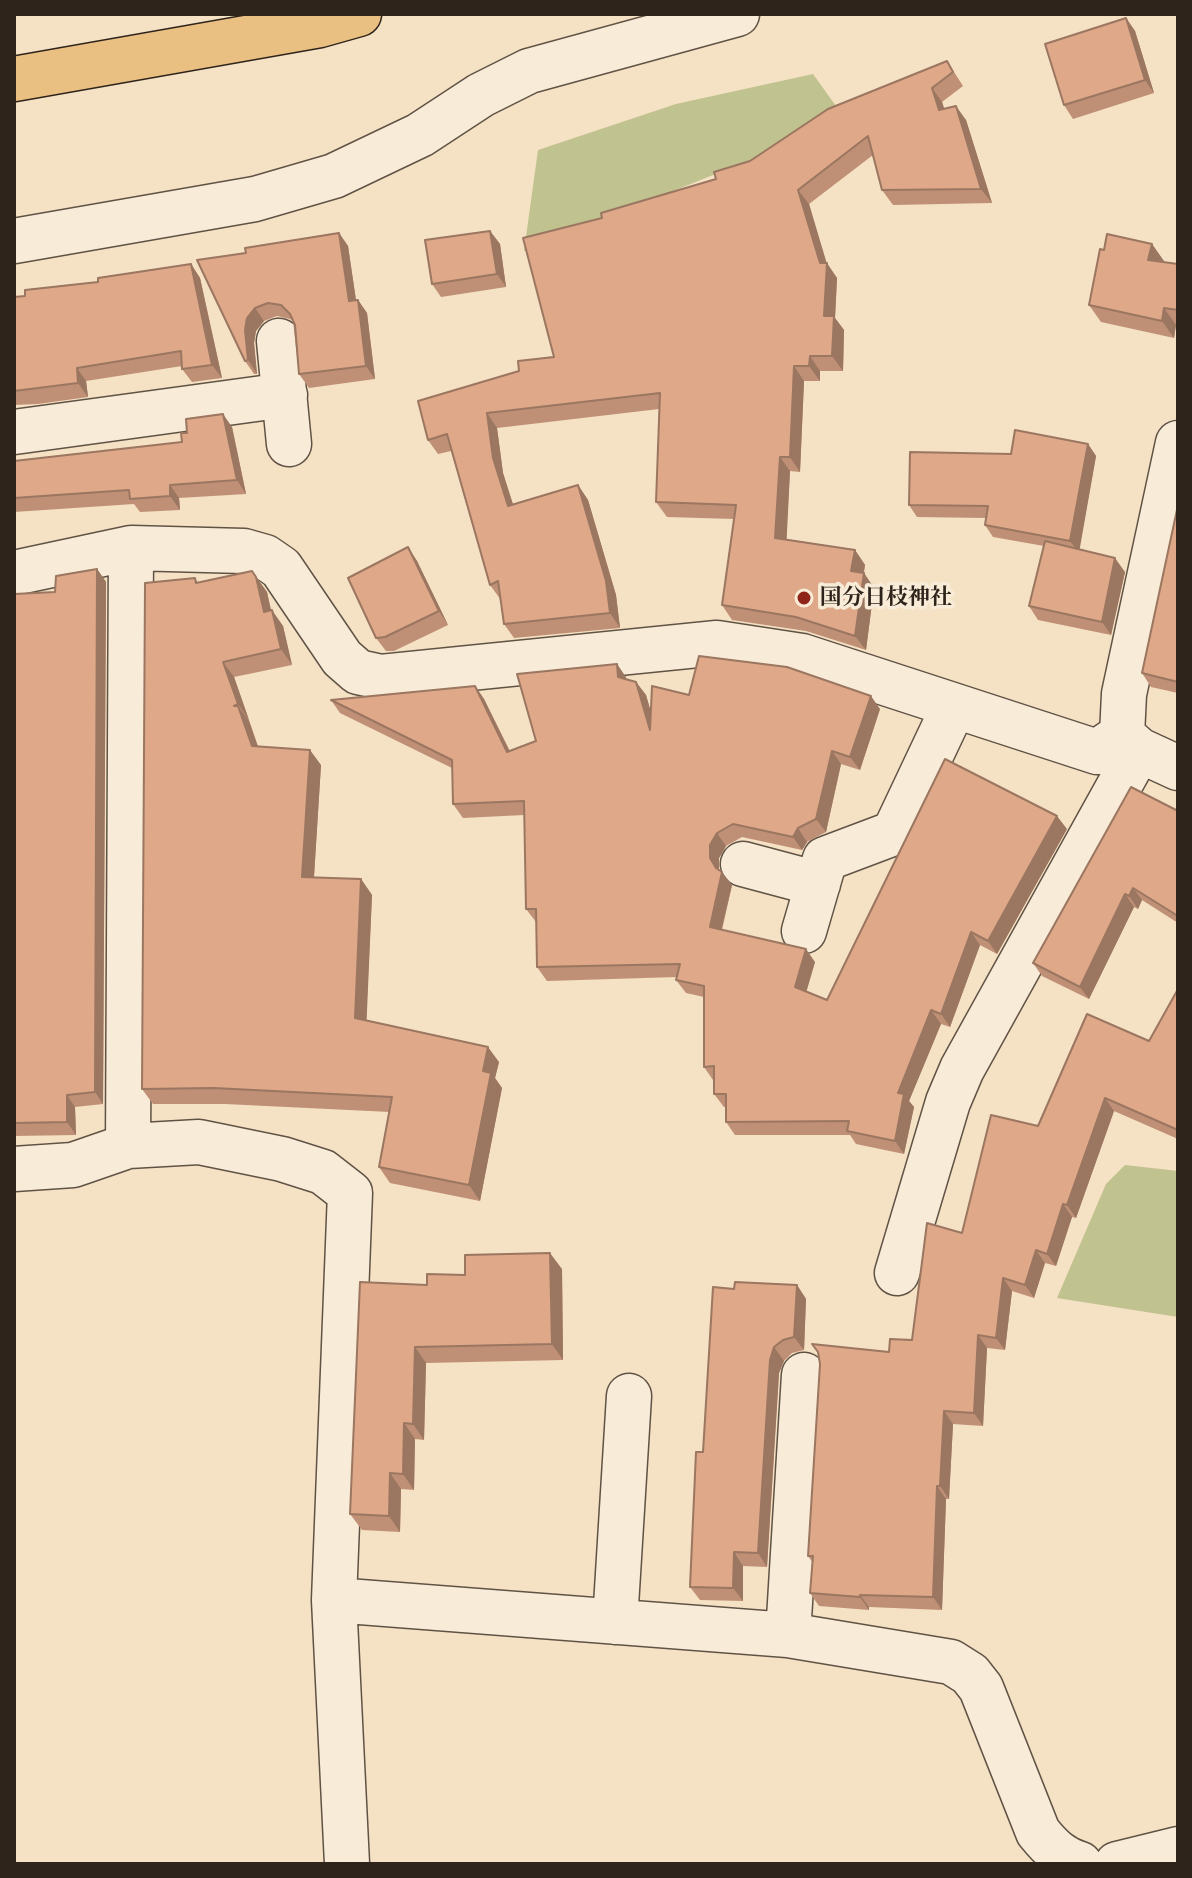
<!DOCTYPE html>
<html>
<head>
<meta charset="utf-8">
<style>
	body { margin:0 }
	#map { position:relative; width:1192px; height:1878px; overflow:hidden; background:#f5e1c3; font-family:"Old Standard TT",serif }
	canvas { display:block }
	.frame { position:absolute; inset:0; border:16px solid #2f241c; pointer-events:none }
</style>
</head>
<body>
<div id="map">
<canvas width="1192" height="1878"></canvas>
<div class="frame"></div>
</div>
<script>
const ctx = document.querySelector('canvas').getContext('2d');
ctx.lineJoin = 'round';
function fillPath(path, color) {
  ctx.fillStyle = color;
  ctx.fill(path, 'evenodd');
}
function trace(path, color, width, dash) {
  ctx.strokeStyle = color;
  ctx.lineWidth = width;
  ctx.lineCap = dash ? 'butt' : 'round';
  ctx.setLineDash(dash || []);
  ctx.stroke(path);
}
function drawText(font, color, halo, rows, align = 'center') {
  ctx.font = font + ' "Old Standard TT","Noto Serif JP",serif';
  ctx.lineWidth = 7;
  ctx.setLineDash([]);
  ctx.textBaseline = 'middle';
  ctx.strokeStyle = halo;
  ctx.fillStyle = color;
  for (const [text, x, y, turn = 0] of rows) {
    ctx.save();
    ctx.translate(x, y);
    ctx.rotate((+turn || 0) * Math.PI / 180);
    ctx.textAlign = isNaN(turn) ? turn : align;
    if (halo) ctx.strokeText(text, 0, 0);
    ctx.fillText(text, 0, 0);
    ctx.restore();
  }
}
const green = new Path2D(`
	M813,74l23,32 -80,57 -43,12 -189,76 14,-101 138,-46z
	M1125,1165l53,6v146l-121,-19 49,-114z`);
const minor = new Path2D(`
	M14,241l241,-42 79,-23 86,-41 61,-40 48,-24 208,-57
	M279,341l10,103
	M14,432l271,-37
	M1178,443l-54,251 -2,41 17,15 39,18
	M14,573l117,-25 113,3 21,6 16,11 61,90 16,14 23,5 336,-34 85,13 295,96 25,-17
	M743,864l75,20
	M804,931l21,-72 69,-26 60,-127
	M128,1146l3,-598
	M14,1169l59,-4 55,-19 71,-4 83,17 41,13 27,21 -16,407 13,264
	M897,1273l51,-171 14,-33 177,-319
	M334,1600l454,35 163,27 19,12 11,14 57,144c13,16 23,26 42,32
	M615,1622l14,-226
	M788,1635l16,-260
	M1117,1864l61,-15`);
const highway = new Path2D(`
	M14,79l306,-54 39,-11`);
const wall = new Path2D(`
	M1126,18l9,13 19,62 -81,26 -9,-14z
	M947,61l16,25 -21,16 2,7 22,11 26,83 -99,2 -11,-15 -9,-35 -64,49 17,59 11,15 -2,40 9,12 -1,41h-23v10h-16l-4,91 -10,-1 -4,68 69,11 10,15 -1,8 10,15 -8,62 -60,-19 -74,-11 -10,-15 12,-86 -67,-2 -11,-15 3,-93 -162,19 6,45 10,31 65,-19 10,15 28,95 4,33 -106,10 -10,-14 -3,-24 -11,-15 -39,-134 -13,3 -10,-14 91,-69 35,-14 48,-139 114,-39z
	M490,231l10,13 6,43 -65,10 -9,-13z
	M339,233l9,13 8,54h2l9,13 8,66 -66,9 -10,-14 -6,-53 -3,-2 -13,-3 -13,5 -8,10 -2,12 3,31h-3l-9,-13 1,-108z
	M1152,244l12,18 14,2v62l-2,-1 -2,13 -73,-16 -12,-17 15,-55z
	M191,264l9,14 22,100 -30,4 -10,-13v-3l-96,15 2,16 -50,7 -24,1v-108l11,-1z
	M232,427l14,67 -67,4 1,12 -40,2 -6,-8 -120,8v-51l168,-19z
	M1088,444l8,12 -17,93 46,23 -14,63 -73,-15 -9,-14 15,-60 -51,-9 -8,-12 1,-7 -69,-1 -8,-12 102,-51z
	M1178,505v188l-27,-6 -9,-14z
	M408,547l9,14 31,64 -54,26h-8l-10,-13z
	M97,569l9,13 -3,522 -28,3 1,28 -62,1v-542l41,-2z
	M252,571l15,21 4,19 12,15 9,39 -58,12 24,69 63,19 -7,112 47,2 11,16 -6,126 133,41 -4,16 7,10 -22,113 -90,-18 -11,-16 11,-55 -165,-8h-72l-11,-15 53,-511 3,5z
	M617,664l9,15 10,3 10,13 5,18 38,-18 191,14 -20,61 -19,-6 -15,68 -19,10 -5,8 -60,-13 -16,9 -7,12v12l13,15 -10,45 93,32 -9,29 21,9 240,-171 -70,125 -17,-9 -30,82 -9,-3 -32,77 5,6 -10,47 -48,-10 -6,-9h-115l-9,-13v-15h-2l-10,-13v-14h-1l-9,-13v-70l-18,-4 -10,-13 1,-3 -130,4 -10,-14 -1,-45 -10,-13 -2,-94 -61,3 -10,-14 -1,-36 -112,-55 -9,-13 144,-14 9,13 26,52 26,-10z
	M1178,811v112l-36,-23 -4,9 -4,-2 -45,92 -47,-23 -9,-13z
	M1178,989v150l-64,-28 -38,107 -4,-1 -16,49 -11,-3 -11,35 -22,-7 -7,59 -18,-2 -4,78 -30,-2 -4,75h-3l-4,111 -73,-3v3l-50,-4 -9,-13 3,-30 -5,-7 12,-192 -2,-11 -6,-9 77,8 23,-12 50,-107 76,-107 111,-85z
	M562,1269l1,91 -137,3 -2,77 -9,-1 -1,51 -13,-1 -1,43 -38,-2 -12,-16 77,-229 38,-10z
	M797,1285l9,14 -2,51 -12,3 -8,8 -5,12 -12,194 -24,-1v35l-43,-1 -10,-13 13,-135 31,-163z`);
const shadedWall = new Path2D(`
	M1126,18l9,13 19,62 -9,-13z
	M932,88l10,14 8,23 -11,-15z
	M956,106l10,14 26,83 -11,-14z
	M798,190l11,14 18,60v-1l10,15 -2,40 9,12 -1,41 -11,-15 -8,-40 -4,-53z
	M490,231l10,13 6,43 -9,-13z
	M339,233l9,13 10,68 -9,-13z
	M1152,244l12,17 -3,16 -13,-17z
	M191,264l9,14 22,100 -10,-13z
	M358,300l9,13 8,66 -9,-13z
	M255,308l9,13 -8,10 -2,12 3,31 -9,-14 -3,-30 2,-12z
	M1164,308l12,17 -2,13 -12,-17z
	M810,356l10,15v10l-11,-15z
	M794,366l10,15 -4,91 -10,-15z
	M77,368l9,13 2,16 -10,-14z
	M487,413l10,15 6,45 15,48 -10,-15 -15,-48z
	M223,414l9,13 14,67 -9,-14z
	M1088,444l8,12 -17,97 -9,-12z
	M780,457l10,14 -4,81 -11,-14z
	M170,485l9,13 1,12 -10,-14z
	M578,485l10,15 28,95 4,33 -10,-15z
	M408,547l9,14 31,64 -9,-14z
	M855,550l10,15 -4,21 -10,-15z
	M1115,558l10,14 -14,63 -9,-13z
	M97,569l9,13 -3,522 -8,-12z
	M864,573l10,15 -8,62 -11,-14z
	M256,577l11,15 8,36 -11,-16z
	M272,610l11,16 9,39 -11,-16z
	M223,662l11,15 15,43 -11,-16z
	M617,664l9,13 1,13 -9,-13z
	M636,682l10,13 14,48 -10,-13z
	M475,686l9,13 32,66 -9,-13z
	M871,696l9,13 -20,61 -10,-13z
	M238,706l11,15 14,41 -11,-16z
	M310,750l11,15 -8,127 -11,-15z
	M832,751l9,13 -15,68 -10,-13z
	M1057,816l10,13 -70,125 -9,-13z
	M798,828l9,14 -5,8 -9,-13z
	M717,833l9,13 -7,12v13l3,1 10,13 -13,55 -9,-13v-82z
	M361,879l11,16 -6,139 -11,-16z
	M1133,888l9,12 -4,9 -9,-13z
	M1125,894l9,13 -45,92 -9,-12z
	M971,932l9,13 -30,82 -9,-13z
	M806,949l9,13 -11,38 -9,-13z
	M931,1010l10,14 -32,77 5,6 -10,47 -9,-13 3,-48z
	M488,1047l11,15 -4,16 7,10 -22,113 -11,-16 14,-114z
	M67,1095l8,12 1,28 -9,-13z
	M1105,1098l9,13 -38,107 -9,-13z
	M1063,1204l9,13 -16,49 -9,-12z
	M1036,1250l9,13 -11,35 -9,-13z
	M550,1253l12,16 1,91 -11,-16z
	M1003,1278l9,13 -7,59 -9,-12z
	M797,1285l9,14 -2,51 -10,-13z
	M978,1335l9,13 -4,78 -9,-13z
	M415,1347l11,16 -2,77 -11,-16z
	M774,1347l10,14 -5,12 -12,194 -9,-14 12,-193z
	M944,1411l9,13 -4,75 -9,-13z
	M404,1423l11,16 -1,51 -11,-16z
	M390,1473l11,16 -1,43 -11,-16z
	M937,1486l9,13 -4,111 -9,-13z
	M734,1552l9,14v35l-10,-13z
	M860,1595l9,12v3l-9,-13z`);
const building = new Path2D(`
	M1126,18l19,62 -81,25 -19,-61z
	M947,61l6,11 -21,16 7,22 17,-4 25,83 -99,1 -14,-54 -70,54 22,73h7l-3,53h10l-2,40h-22l-1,10h-15l-4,91h-10l-5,81 80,12 -4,21 13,2 -9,63 -59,-19 -74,-12 14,-100 -80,-3 4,-109 -173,20 6,45 15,48 70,-21 28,96 4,32 -106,11 -6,-43 -8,4 -43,-151 -19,6 -10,-39 101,-30 -1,-10 36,-4 -31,-119 79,-20 -1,-5 115,-34 -2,-7 36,-11 78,-52z
	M490,231l7,43 -65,10 -7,-44z
	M339,233l10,68 9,-1 8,66 -67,8 -4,-49 -5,-11 -9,-9 -13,-2 -13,5 -8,10 -2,12 3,30 -3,1 -48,-101 49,-7 -1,-5z
	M1107,234l45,10 -4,16 30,4v46l-14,-2 -2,13 -73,-16 11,-56 4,1z
	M191,264l21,101 -30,4 -1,-18 -104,17 1,15 -64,8v-94l11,-1v-6l73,-8v-4z
	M223,414l14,66 -67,5v11l-40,3 -1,-9 -115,8v-37l168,-19 -1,-9h6l-1,-14z
	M1015,430l73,14 -18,97 -85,-16 3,-19 -79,-1 1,-53 101,2z
	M1178,505v177l-36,-9z
	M1045,541l70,17 -13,64 -73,-16z
	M408,547l31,64 -54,26 -9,1 -28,-60z
	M97,569l-2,523 -28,3v27l-53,1v-529l41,-2 1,-16z
	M252,571l4,6 8,35 8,-2 9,39 -58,13 15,42 -4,2h4l14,40 58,4 -8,127 59,2 -6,139 133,29 -5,24 8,2 -22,112 -90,-18 13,-70 -178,-9 -72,1 3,-506 50,-5 1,5z
	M699,656l88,11 84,29 -21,61 -18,-6 -16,68 -18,9 -5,9 -60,-13 -16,9 -7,12v13l6,10 6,4 -12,55 96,22 -11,38 32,13 118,-241 112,57 -69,125 -17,-9 -30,82 -10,-4 -33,83 6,1 -9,47 -48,-10 2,-10 -123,1v-28h-12v-28l-10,1v-81l-28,-6 4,-16 -143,3 -1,-58h-10l-2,-108 -71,3 -1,-44 -121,-60 144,-14 32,66 29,-11 -19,-67 100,-10 1,13 18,5 14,48 2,-44 37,9z
	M1131,787l47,24v105l-45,-28 -4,8 -4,-2 -45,93 -47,-24z
	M1178,989v141l-73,-32 -38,107 -4,-1 -16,50 -11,-4 -11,35 -22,-7 -7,60 -18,-3 -4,78 -30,-2 -4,75h-3l-4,111 -73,-2v2l-50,-4 3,-37h-5l12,-192 -2,-12 -6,-8 77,8 1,-13 22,1 15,-117 35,10 29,-118 47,11 49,-112 62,27z
	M550,1253l2,91 -137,3 -2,77 -9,-1 -1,51 -13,-1 -1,43 -39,-2 10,-232 67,3v-11l38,1v-20z
	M735,1282l62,3 -3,52 -11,3 -9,7 -4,13 -12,193 -24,-1 -1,36 -43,-1 6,-135h7l10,-165 21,2z`);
const markers = [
	[804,598,8,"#8f2418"]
];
const poiNames = [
	["国分日枝神社",820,598]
];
fillPath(green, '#c0c290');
trace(minor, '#605346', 47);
trace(highway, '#2f241c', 47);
trace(minor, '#f8ecd8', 44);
trace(highway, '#eac082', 44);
fillPath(wall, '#bf9076');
fillPath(shadedWall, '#9b7660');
fillPath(building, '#dea889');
trace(building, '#9b7660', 2);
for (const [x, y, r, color] of markers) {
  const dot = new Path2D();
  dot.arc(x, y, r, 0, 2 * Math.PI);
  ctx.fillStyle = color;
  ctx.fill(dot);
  trace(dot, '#f8ecd8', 3);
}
drawText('bold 22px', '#2f241c', '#f8ecd8', poiNames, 'left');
</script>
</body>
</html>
